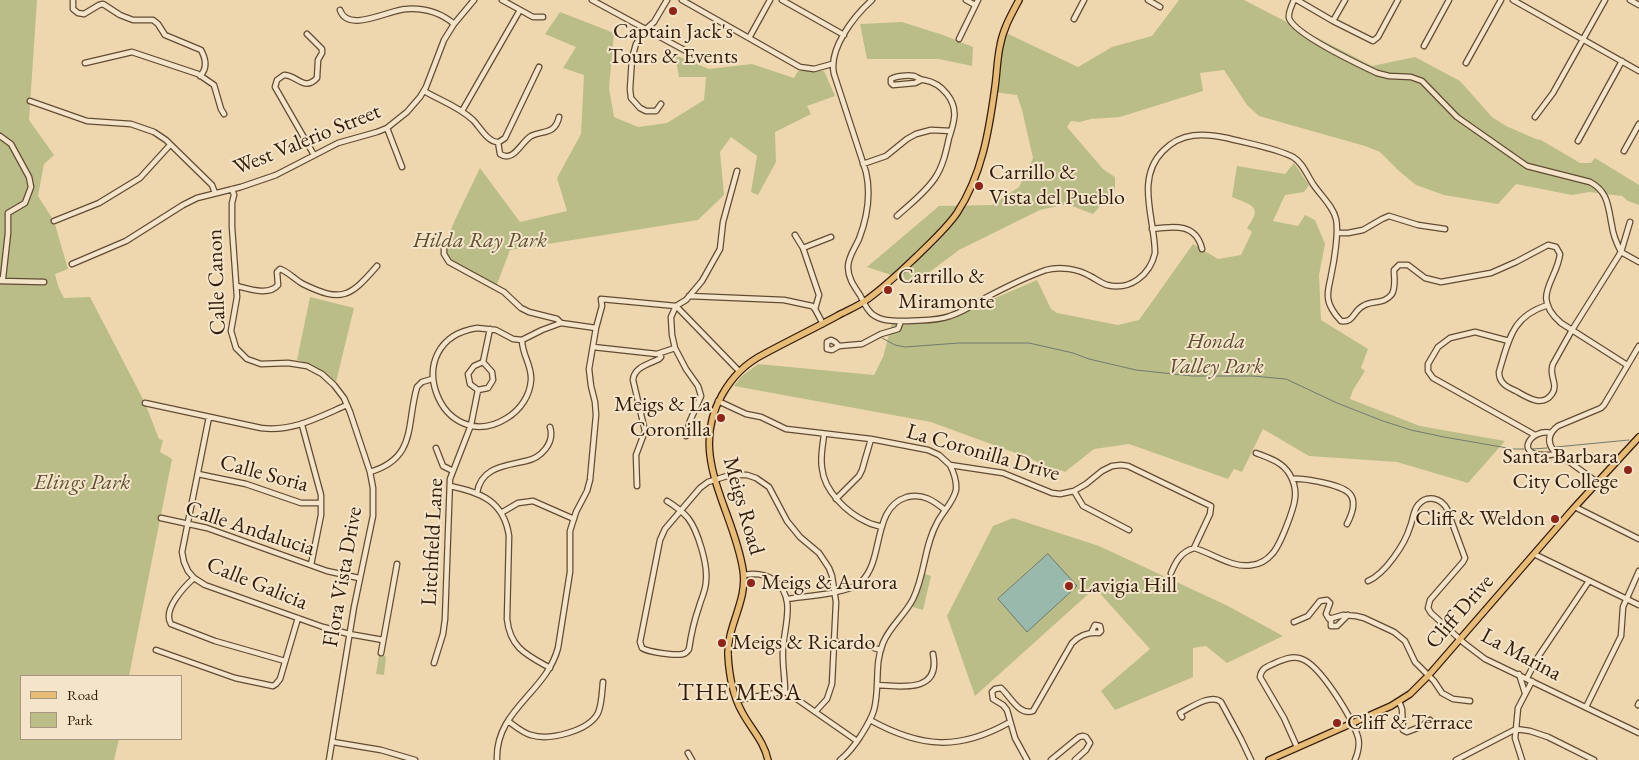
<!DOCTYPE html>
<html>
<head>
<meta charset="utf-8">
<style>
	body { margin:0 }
	#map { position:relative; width:1639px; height:760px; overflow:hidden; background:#eed7ae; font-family:"EB Garamond",serif }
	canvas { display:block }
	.legend { position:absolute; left:20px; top:675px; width:162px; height:65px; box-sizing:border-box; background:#f4e5ca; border:1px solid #a7957e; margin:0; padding:6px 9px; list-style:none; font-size:15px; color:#341c0b }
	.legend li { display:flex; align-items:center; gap:10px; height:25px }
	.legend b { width:25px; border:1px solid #a7957e }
</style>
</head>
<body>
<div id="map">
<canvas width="1639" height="760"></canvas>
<ul class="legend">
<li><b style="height:6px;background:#e7bc77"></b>Road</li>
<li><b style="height:14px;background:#bbbd88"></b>Park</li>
</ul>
</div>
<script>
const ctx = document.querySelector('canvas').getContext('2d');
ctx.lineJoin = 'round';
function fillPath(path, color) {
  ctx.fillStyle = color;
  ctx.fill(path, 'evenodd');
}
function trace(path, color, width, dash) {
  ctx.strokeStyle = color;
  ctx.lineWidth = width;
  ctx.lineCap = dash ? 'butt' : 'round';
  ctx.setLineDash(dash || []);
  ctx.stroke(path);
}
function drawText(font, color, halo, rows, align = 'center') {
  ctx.font = font + ' "EB Garamond",serif';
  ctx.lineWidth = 4;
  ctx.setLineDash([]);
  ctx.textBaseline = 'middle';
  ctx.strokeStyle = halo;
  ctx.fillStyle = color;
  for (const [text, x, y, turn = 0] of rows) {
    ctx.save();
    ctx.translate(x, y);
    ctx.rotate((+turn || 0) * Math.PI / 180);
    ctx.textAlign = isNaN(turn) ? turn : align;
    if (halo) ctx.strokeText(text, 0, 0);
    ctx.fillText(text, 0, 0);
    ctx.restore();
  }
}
const green = new Path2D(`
	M0,0h37l-8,120 25,35 -10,9 -6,32 16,25 14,48 -13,5 3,12 6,12 26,-1 55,106 14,36 4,1 -3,12 12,7 -43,217h-108v63h98l-5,21h-114z
	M1179,0h65l128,66 43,-9 45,24 32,36 14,9 30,13 5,1 39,23h11l4,-5 44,27v20l-11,-4 -6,-5 -33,-4 -17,3 -56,-11 -18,20 -54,-9 -28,-10 -17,-14 -19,-19 -15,-6 -106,-30 -12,-11 -23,-35 -24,3 3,18 -83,26 -29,2 -11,3 -9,-1 -4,6 36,42 12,8v13l-22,24 -26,-10 -27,6 -81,40 -44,33 -48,-16 72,-61 53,-1 27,-18 14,-29 -11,-48 -5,-15 -23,-3 10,-60 74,35 34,-20 40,-11z
	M560,12l54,21 -5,55 5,29 24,10 29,-4 37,-23 2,-23h-27l-4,-22 34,14 43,-5 42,14 4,-7h26l11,25 -28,10 4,8 -36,18 1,30 -18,33 -7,-3 6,-36 -26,-19 -11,15 4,43 -26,25 -188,30 -14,37 -47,-25 -5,-15 10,-25 26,-54 40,54 47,-11 -10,-33 24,-44 3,-59 -21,-7 13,-21 -31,-13z
	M902,22l41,13 30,12 -1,19 -33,-7h-72l-7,-35z
	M1294,163l15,22 -5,7 -19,3 -12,26 25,5 7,-11 10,5 10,24 -6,31 2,45 47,29 -7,19 4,3 -12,19 -3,9 70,27 85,15 -37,42 -71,-21 -88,-6 -46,-27 -21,43 -8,-3 -6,10 -99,-35 -35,5 -29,23 -4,-2 -2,2 -30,-14 -98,-36 -197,-36 8,-10 16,-12 116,11 9,-18 9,-34 50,-2 95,-41 14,29 6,4 61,12 21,-5 54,-76 25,15 23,-4 11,-23 -5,-4c16,-22 6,-22 -15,-31l5,-31 48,8z
	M310,297l44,11 -18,74c-12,-10 -24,-19 -39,-22z
	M1013,518l86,28 129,60 55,30 -56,27 -21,-17 -13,2v29l-78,33 -14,-19 49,-42 -55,-61 -120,108 -28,-80 46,-90z
	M922,573l9,3 -8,34 -14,-4z
	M379,655l6,1 1,1 -2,18 -8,-1z`);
const water = new Path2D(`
	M1048,554l29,32 -50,46 -29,-33z`);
const stream = new Path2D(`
	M882,338l13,7 10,2 54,-4h70l44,10 16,6 47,11 56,6h61l33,3 51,24 46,18 28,9 33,7 69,12h11
	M1556,447l73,-7
	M1532,449l15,-1`);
const minor = new Path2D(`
	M73,0v9l5,4 6,1 15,-9 4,-1 17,11 13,5h20l5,4 7,11 36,15c5,9 7,18 -1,26
	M502,0l31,17h10
	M592,0l105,57
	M682,0l118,67 14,2 18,-5
	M782,0l62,35
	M872,0c-18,16 -44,49 -38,74l32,98c5,22 1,46 -7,67 -4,9 -11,18 -11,28 0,11 6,19 12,28 3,6 6,14 12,19 10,8 24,7 36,7 14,-1 29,0 42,-5 13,-4 25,-12 37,-19 19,-10 39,-20 59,-27 14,-4 32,-1 44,6 6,3 11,7 17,9 23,6 43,-10 48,-32 0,-34 -20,-74 8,-102 18,-19 41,-18 64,-13 19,5 49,10 66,19 10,6 14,18 20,27 8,12 20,22 23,35 3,13 -2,43 -5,57 -1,6 -3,12 -3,18 -1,10 7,21 13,27 13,2 12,-10 22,-15 9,-6 21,-1 29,-12 4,-7 2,-16 2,-24l5,-5h9l17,13 16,4 50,-9 25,-11 32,-17 8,2 4,7c-3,27 -30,42 1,69l66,42
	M966,0l9,5
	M1148,0l12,7
	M1294,0c-2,5 -6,12 -5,18 5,16 71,47 88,55l12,3 22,1 11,4 35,36 70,49 63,16c19,10 18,26 22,44 1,9 5,18 9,26l18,10
	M1297,0l36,21 40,20 5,-4 20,-37
	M1513,0l126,71
	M1630,0l9,5
	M340,10c8,24 50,-1 67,-1 17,-1 34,4 47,15
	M1074,19l10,-19
	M1333,21l12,-21
	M307,34l15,15v4l-4,7 -1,18c-13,14 -20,-3 -33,-3l-7,5 -2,7 39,68
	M749,38l21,-38
	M959,39l19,-39
	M1424,46l25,-46
	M85,63l47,-11 66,22 16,11 7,24 3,5
	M1466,63l35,-63
	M424,91c17,10 34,15 49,29 7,7 15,23 26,22l6,-4 34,-71
	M30,101l57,20 44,3 23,8 12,8 46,45 3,8
	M661,104l-5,7h-10l-6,-3 -9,-10 -1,-9 2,-31 4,-14 10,-15 8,-7 13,-22
	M462,111l58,-101
	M1535,117l18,-24 52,-93
	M387,128l15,39
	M0,136l11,8 18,33 2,10 -6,16 -17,10v20l-5,45 -3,2
	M1578,141l44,-80
	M498,142l2,12c14,9 21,-12 31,-18 12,-6 24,-1 28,-19
	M1624,151l15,-27
	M863,164l23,-8 21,-17 9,-5 15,-4 20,1
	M232,189l2,6 -2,8v24l5,70 -6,34 5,17 11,11 14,5 27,-1 19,3 15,8 12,11 10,13 6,14 20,60 3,16v28l-19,91 -25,153
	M897,216c13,-12 28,-23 38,-38 8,-12 11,-26 14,-40 2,-6 4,-12 5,-19 3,-18 -12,-36 -30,-39 -4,0 -7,-3 -10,-4 -7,-1 -18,0 -23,3v4l2,2 22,-2 6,-3
	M54,221l45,-18 41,-25 30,-33
	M1152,229c22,-3 44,-6 50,20
	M1337,233h11l15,-3 19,-11 7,-3 29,9 27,4
	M795,235l8,13 16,47 -4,14
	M444,247v7l5,8 55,30 17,16 8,4 28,7 4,4 35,5
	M803,248l28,-11
	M72,264l54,-23 57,-36 14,-7 44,-11 35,-12 62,-32 39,-11 10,-4 20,-16 13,-15 6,-10 18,-47 10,-16 20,-24
	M0,281l44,1
	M237,286c12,3 32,10 41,-1l-1,-13 3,-3c9,3 15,11 23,15 39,19 47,13 74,-18
	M689,296l95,4 28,6 3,3
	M1548,305c-36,11 -39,34 -49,67 0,4 1,8 4,11 3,4 9,6 13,8 11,6 26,17 36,3 7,-10 -4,-19 1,-30l19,-34 49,-78 9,-30
	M815,309l8,15
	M477,328l19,2 17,9 9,1c0,15 10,25 9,40 -1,16 -11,30 -24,38 -66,41 -112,-77 -30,-90z
	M522,340l20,-10 19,-7
	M1509,341l-34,-9 -25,6 -12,9 -10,17v7l5,7 102,57
	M839,346l-7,4 -5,-1v-7l4,-2 4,2 4,4 23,-2 19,-10 17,-5 3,-8
	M593,347l64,7 18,-6
	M478,390l10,-2 5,-8 -1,-8 -9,-10
	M718,401l28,13 15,3 25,12 85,10 57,11 11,5 11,10 53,8 49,20 8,1 14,-3 12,-7 16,-13 10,-5 9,-1 7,1 83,40 -1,8 -16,34
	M145,403l116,25c32,4 58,-11 86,-23
	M209,417l-27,135 2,10 4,9 6,7 11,7 118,42 26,7 34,6
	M302,425l19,70v20l-10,50
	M1551,433c-20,-5 -37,22 -7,22 5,0 8,1 12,-2
	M824,434c-1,11 -4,23 -2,34 2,23 25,45 45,54 5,3 10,3 15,5
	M686,436l4,-15 11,-25 -3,-10 -12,-17 -11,-21 -3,-13 -1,-18 5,-11 10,-6 16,-19 18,-32 3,-27 14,-51
	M436,448l7,18 10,5
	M370,472c47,-14 36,-47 47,-85l5,-5 10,-3
	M198,474l48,10 55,19h20
	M1292,479c10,-1 18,1 28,3 27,6 43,11 27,42
	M1597,482l-44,-32c-7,-10 -3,-18 5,-24l43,-18 3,-3 35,-59
	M450,486c30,6 54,15 59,50l-2,83c3,29 20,36 43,49
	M637,486l-1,-31 9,-24 -12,-51c1,-13 16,-16 26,-21l2,-2 -2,-3
	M1074,491l9,15 46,24
	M477,493c4,-26 28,-27 49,-32 15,-3 29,-18 24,-34
	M836,499l23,-23 3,-6 9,-31
	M667,501c8,5 15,10 21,17 10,13 20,47 18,63 0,9 -5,18 -7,26 -5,14 -8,28 -10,42 -2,3 -2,4 -6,5 -8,2 -35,-2 -41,-6l-2,-6 20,-102 5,-11 35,-41 8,-6 22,-7h17l9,3 13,9 18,34 13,16 19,16 10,15 3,8 4,26 -4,82 -5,15 -11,12
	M1575,507l64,32
	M501,513l17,-10 15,-2 41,18
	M161,518l46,10 120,43 32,7
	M1534,554l105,51
	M1171,573c5,-12 10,-21 23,-25 18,5 39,21 58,17 8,-1 15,-5 20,-11 8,-8 22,-45 23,-56 1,-8 -1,-16 -5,-23 -7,-13 -21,-17 -34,-22
	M744,575c10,-2 21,-1 30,5 23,17 10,46 9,69 -1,15 2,28 2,43
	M194,578c-10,9 -32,32 -23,46l44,17 70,20
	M1368,581c17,-7 37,-37 42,-54 3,-7 3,-16 8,-22 9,-11 23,-7 29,4l18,49 -2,4 -33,38 -2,8 3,5 33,30 21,16 154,74
	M787,599c18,-3 61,-5 74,-17 24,-22 10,-74 46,-85 16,-4 27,4 38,13
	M1331,618v8h6l11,-11
	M1294,622l14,-6 12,-15 7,-1 3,3 -4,11 3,5 14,-4 13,1 8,2 30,14 11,9 10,21 19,19 8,12 11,6 17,2
	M834,642l22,1 25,7
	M156,650l79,28 38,8 3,-2 4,-5 18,-61
	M381,653l16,-89
	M434,663l9,-29 2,-15 5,-140 21,-54 7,-35 -8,-6 -2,-10 6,-8 9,-4 7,-33
	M1519,674l6,19
	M1527,678l11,-21 51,-76
	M877,685c23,1 64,9 56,-31
	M737,700l44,-8 7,1 69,48
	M1399,701l3,8 1,21 4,2 13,-5 10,-7
	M1638,705l1,-2
	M1586,707l35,-71 2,-29 16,-36
	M1182,717l-2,-4c10,-5 31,-20 41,-11l20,37 10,21
	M870,720c51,28 89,31 140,2
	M508,721c7,5 15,12 23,14 18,6 58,-4 67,-22 4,-9 4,-22 5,-31
	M333,742l48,8 34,10
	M1297,747l-13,-29 -24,-41c1,-8 6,-10 13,-13 9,-4 19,-9 29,-5 19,7 50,59 56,78 2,8 0,16 -3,23
	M688,753l4,7
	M497,760c-2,-50 49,-67 61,-112l12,-76v-41l6,-19 11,-21 3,-11 6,-65 -1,-13 -4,-16 -2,-17 7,-41 6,-22 -1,-7 75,7 63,65
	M840,760c8,-6 14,-14 20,-23 5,-8 11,-17 14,-27 6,-22 0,-46 9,-67 7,-17 22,-28 30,-44 12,-24 11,-53 24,-76 6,-12 16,-20 19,-33 1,-9 -2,-17 -6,-25
	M1027,760l-12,-22 -8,-28 -4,-5 -10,-6 -1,-7 3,-3 6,-1c9,8 18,28 32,23l39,-68c8,-8 16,-11 27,-10l2,-2 -1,-5 -5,-1 -3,6
	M1051,760l28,-23 4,-1 3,1 4,6 -4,7 -11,10
	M1456,760l60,-31 2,-21 14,-27
	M1522,760l-7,-22 1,-9 14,2 18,6 46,23`);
const major = new Path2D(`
	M768,760c-4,-19 -17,-31 -26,-48 -9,-16 -13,-39 -14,-57 -1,-30 20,-54 15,-85 -9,-60 -56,-114 -21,-175 10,-18 24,-32 42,-41 24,-13 49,-25 73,-38 9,-5 19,-9 28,-15 19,-13 35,-29 52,-45 14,-14 29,-27 40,-43 25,-38 32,-82 38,-126 2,-14 2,-27 5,-41 3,-17 11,-31 19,-46
	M1269,760l122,-54 19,-12 18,-18 145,-167 66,-72`);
const markers = [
	[673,11,5,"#8f2418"],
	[979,186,5,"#8f2418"],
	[888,290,5,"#8f2418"],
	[721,418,5,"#8f2418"],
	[1628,470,5,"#8f2418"],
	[1555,519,5,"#8f2418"],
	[751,583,5,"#8f2418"],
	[1069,586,5,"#8f2418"],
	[722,643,5,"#8f2418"],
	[1337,723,5,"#8f2418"]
];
const poiNames = [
	["Captain Jack's",673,32,"center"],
	["Tours & Events",673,57,"center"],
	["Carrillo &",989,173],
	["Vista del Pueblo",989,198],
	["Carrillo &",898,277],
	["Miramonte",898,302],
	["Meigs & La",711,405,"right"],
	["Coronilla",711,430,"right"],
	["Santa Barbara",1618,457,"right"],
	["City College",1618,482,"right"],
	["Cliff & Weldon",1545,519,"right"],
	["Meigs & Aurora",761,583],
	["Lavigia Hill",1079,586],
	["Meigs & Ricardo",732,643],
	["Cliff & Terrace",1347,723]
];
const streetNames = [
	["West Valerio Street",307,140,-22],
	["Calle Canon",217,282,-92],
	["La Coronilla Drive",983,453,16],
	["Calle Soria",264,474,15],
	["Meigs Road",743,506,74],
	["Calle Andalucia",250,529,18],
	["Litchfield Lane",433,542,-87],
	["Flora Vista Drive",343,577,-80],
	["Calle Galicia",257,584,22],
	["Cliff Drive",1460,612,-49],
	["La Marina",1521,655,28]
];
const parkNames = [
	["Hilda Ray Park",480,241],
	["Honda",1216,342],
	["Valley Park",1216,367],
	["Elings Park",82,483]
];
const neighbourhoodNames = [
	["THE MESA",740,693]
];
fillPath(green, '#bbbd88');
fillPath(water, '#99b9ad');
trace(water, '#717a6c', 1);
trace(stream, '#717a6c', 1);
trace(minor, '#624b34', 7);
trace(major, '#341c0b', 8);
trace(minor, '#f4e5ca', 4.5);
trace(major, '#e7bc77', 5.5);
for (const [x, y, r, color] of markers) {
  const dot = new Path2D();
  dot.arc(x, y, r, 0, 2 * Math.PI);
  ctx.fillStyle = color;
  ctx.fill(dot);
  trace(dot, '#f4e5ca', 2);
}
drawText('22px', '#341c0b', '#f4e5ca', poiNames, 'left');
drawText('22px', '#341c0b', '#f4e5ca', streetNames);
drawText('italic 22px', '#5c4c30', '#f4e5ca', parkNames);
ctx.letterSpacing = '1px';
drawText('24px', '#341c0b', '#f4e5ca', neighbourhoodNames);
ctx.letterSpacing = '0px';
</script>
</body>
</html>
